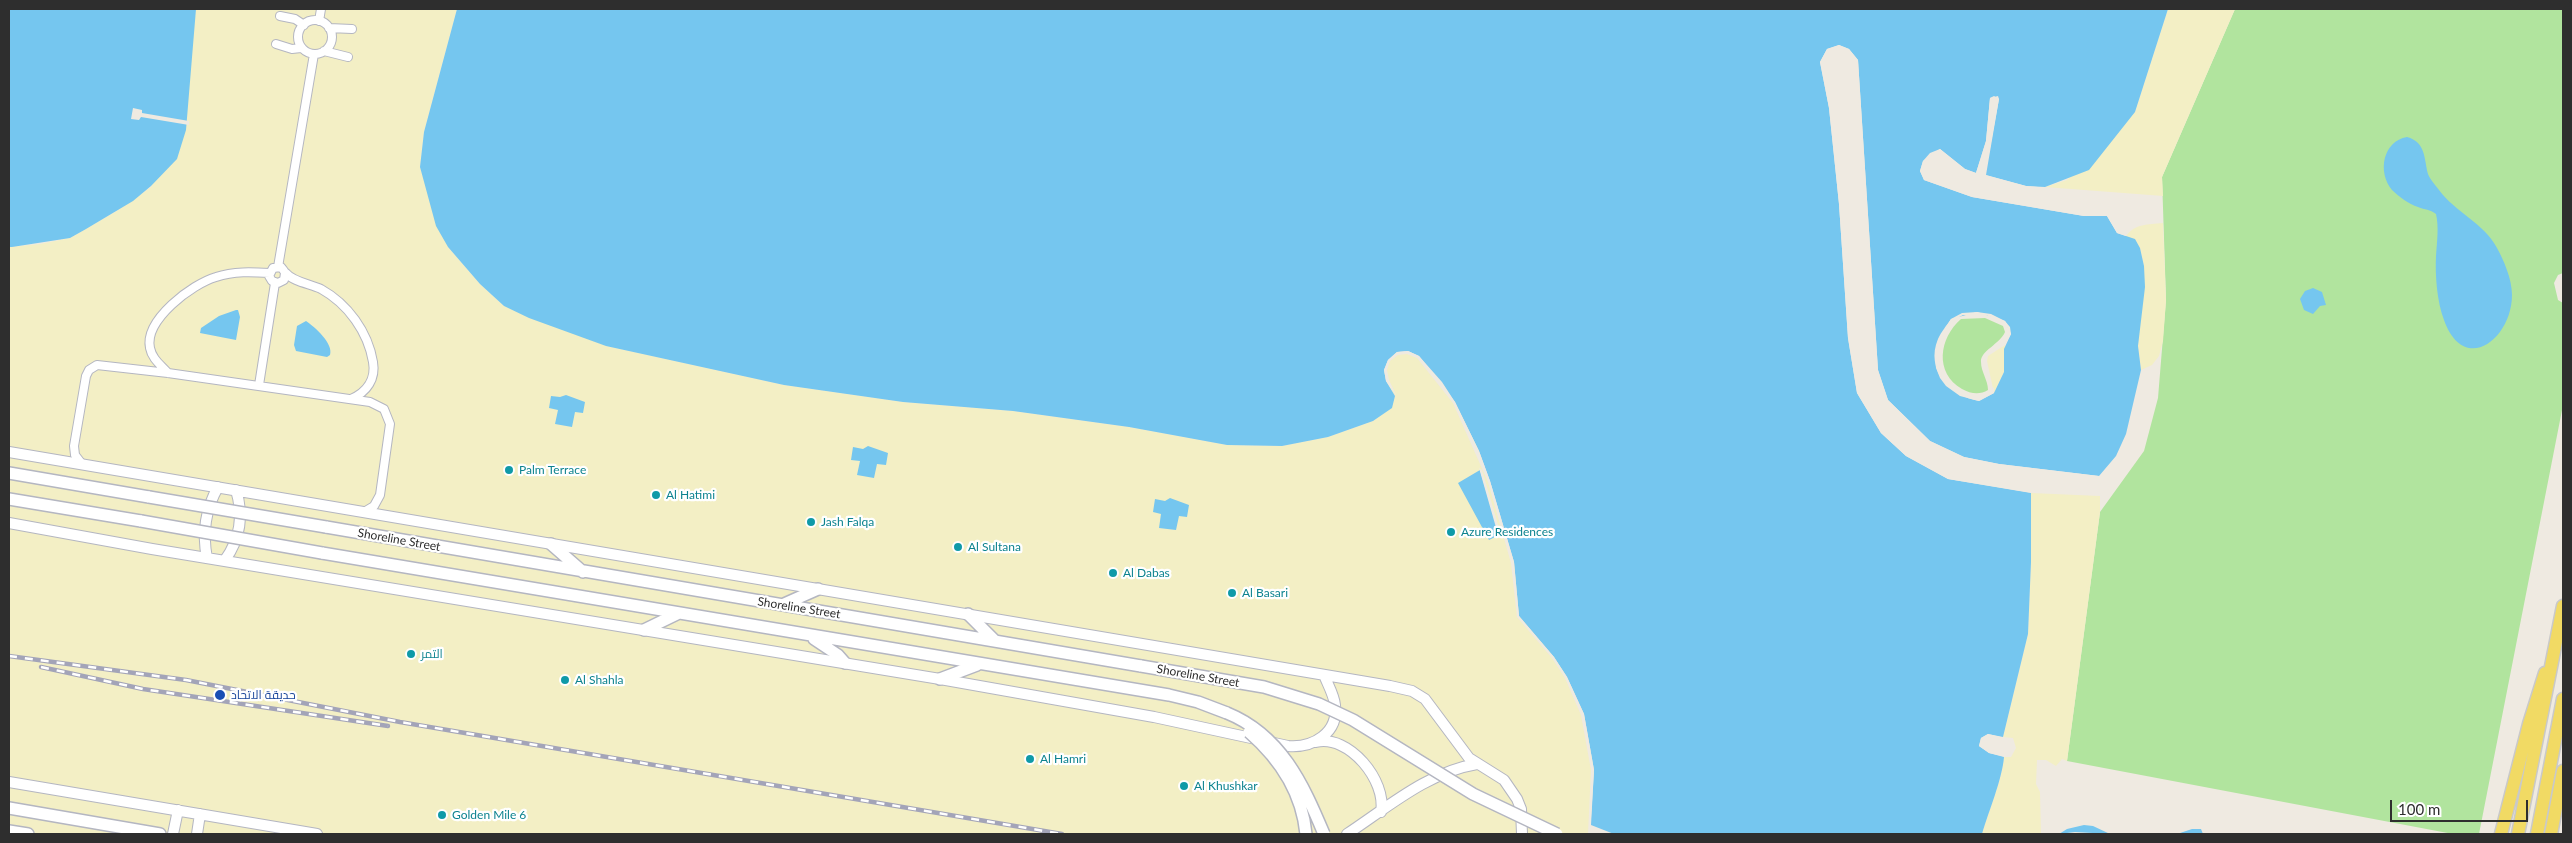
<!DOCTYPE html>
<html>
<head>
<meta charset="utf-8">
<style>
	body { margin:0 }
	#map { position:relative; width:2572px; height:843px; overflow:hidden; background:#efeae1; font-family:Lato,sans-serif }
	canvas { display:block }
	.frame { position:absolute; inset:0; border:10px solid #2e2e2e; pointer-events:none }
	.scale { position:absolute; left:2390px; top:800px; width:138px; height:22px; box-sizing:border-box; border:2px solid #2e2e2e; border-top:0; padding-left:6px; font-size:15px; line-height:18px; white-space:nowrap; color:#2e2e2e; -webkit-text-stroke:4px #fff; paint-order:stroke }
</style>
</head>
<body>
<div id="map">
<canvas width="2572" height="843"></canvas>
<div class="frame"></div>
<div class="scale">100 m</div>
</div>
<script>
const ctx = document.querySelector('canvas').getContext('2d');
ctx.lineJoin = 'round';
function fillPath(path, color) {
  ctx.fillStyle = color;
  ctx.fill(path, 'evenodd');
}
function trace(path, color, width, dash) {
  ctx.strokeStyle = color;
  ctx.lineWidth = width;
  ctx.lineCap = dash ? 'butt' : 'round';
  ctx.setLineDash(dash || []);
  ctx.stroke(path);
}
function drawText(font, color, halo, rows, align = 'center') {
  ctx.font = font + ' Lato,Cairo,sans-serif';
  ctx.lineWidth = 4.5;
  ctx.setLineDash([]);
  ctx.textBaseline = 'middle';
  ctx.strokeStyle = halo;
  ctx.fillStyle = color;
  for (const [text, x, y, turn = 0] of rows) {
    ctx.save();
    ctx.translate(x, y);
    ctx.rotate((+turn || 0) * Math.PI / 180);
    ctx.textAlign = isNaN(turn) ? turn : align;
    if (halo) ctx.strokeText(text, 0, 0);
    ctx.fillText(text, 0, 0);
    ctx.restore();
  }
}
const green = new Path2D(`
	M2235,9h328v264l-5,2 -4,8 4,17 5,3v102l-84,429h-26l-386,-73 33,-249 44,-61 14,-53 8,-98 -4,-123z
	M1985,318l18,8 2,6c-5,12 -25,19 -24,30 0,10 7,18 7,28 -8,5 -17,4 -26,-1 -28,-16 -23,-51 -1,-70z`);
const sand = new Path2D(`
	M196,9h261l-33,123 -4,35 28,80 32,37 24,22 103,40 177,39 119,17 110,9 116,16 98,18 55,1 46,-9 45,-16 18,-13 4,-12c-11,-18 -17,-29 2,-44l22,4 36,46 24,49 35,111 70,152 10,56 -4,64h-1581v-587l31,-3 30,-6 45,-26 36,-25 42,-155z
	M2168,9h67l-73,168 1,19 -118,-9 22,-7 68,-68z
	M2163,223l3,77 -3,41 -4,15 -7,9 -11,5 -3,-24 6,-80 -4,-18 -14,-12c10,-13 21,-11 37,-13z
	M2005,345l-1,27 -10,21 -7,-32 1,-5z
	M2031,493l69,3v16l-33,249 -5,-2 -6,7 -10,-6h-9l-1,24 4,8 1,42h-59c7,-24 20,-54 22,-77h7l5,-9 -3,-10 -10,-1 25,-103 3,-72z`);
const water = new Path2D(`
	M9,9h187l-10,121 -9,29 -26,27 -18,15 -47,28 -16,9 -58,9h-3z
	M457,9h1711l-33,103 -46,58 -44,17 -19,-1 -41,-11 14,-76 -1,-3 -8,2 -4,43 -10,32 -11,-4 -25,-20 -17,12 -3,10 4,9 48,17 112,19h23l10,17 18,6 5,9 4,18 1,21 -7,59 3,24 -15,64 -10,22 -17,20 -100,-12 -35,-7 -34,-16 -42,-41 -10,-30 -20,-310 -9,-11 -10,-4 -12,4 -7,13 9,46 10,96 9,134 9,55 24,40 25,23 42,23 83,14v69l-3,72 -25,103 -15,-3 -7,4 -2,8 10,7 15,4c-2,23 -15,53 -22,77h-392l4,-64 -10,-56 -17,-37 -13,-20 -35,-41 -5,-54 -24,-81 -11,-30 -24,-49 -36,-46 -11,-5 -11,1 -9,8 -4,10 2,11 9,15 -3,12 -19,13 -45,16 -46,9 -55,-1 -98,-18 -116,-16 -110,-9 -119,-17 -178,-39 -77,-28 -25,-12 -24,-22 -32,-37 -12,-21 -16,-59 4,-35zM1977,312l28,9 6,13 -7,15v23l-10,21 -15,8c-29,-5 -54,-31 -41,-62 3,-7 9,-14 13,-20z
	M2407,137c19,5 17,22 21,37 2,5 7,11 11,16 16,22 45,33 58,58 7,13 15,31 15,47 0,44 -48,81 -68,25 -7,-18 -9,-45 -8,-64 1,-14 3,-29 0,-42 -6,-5 -11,-4 -18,-7 -9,-3 -20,-11 -26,-17 -15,-18 -9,-49 15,-53z
	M2313,288l9,4 4,13 -6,1 -7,8 -9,-4 -4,-11 5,-8z
	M236,310h2l2,7 -4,23 -36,-7 1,-5 18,-12z
	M306,321c9,6 28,23 24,34l-3,2 -31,-6 -2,-6 3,-19z
	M566,395l19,7 -2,11 -8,-1 -3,15 -17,-3 3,-14 -9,-2 2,-12 9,1z
	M868,446l20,7 -2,12 -9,-1 -3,14 -17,-3 3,-14 -9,-1 2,-13 10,2z
	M1480,470l19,65 -10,5 -31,-57z
	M1170,498l19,7 -2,12 -8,-1 -3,14 -17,-2 2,-14 -8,-2 2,-13 10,2z
	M2084,825l9,1 17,8 -35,-2 -16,2 8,-5z
	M2192,829h9l2,5h-26z`);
const pier = new Path2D(`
	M1839,45l10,4 9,11 20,310 10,30 42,41 34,16 35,7 100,12 1,2 -101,-12 -36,-7 -34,-16 -43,-42 -11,-30 -19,-310 -8,-10 -9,-4 -10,4 -6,11 8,46 11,96 8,134 9,54 24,39 24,23 42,22 82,15 2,2 -85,-14 -42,-23 -25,-23 -24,-40 -9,-55 -9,-134 -10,-96 -9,-46 7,-13z
	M1994,96l5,3 -13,76 40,11 24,2h-25l-42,-11 11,-58 3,-19 -3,-2 -6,43 -10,34 -14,-3 -24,-20 -9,4 -6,6 -2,9 3,7 47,17 111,19h24l11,17 8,3 -1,2 -9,-3 -10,-17h-23l-112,-19 -48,-17 -4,-9 3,-10 7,-8 10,-4 25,20 11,4 10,-32 4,-43z
	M133,108l9,2v3l47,8v4l-48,-8 -2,3 -8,-1z
	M1977,312l14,2 14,7 5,6 1,7 -6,11 -3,2 6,-13v-6l-4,-5 -18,-8h-23l-11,6 -6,8 -6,12 -2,14 4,22 19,17 18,4 9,-3 6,-8v6l-15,8 -19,-5 -14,-10 -6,-8 -4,-10 -1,-13 3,-15 13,-21 11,-6z
	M1408,351l11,5 23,26 13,20 24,49 11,30 24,81 5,54 35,41 13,20 17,37 10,56 -3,55 23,9h-26l3,-64 -10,-55 -16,-37 -13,-20 -35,-41 -6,-54 -23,-81 -35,-79 -36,-45 -10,-4 -9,1 -8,6 -3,9 2,10 8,17 -11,-16 -2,-11 4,-10 9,-8z
	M1479,468l3,2 19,65 -2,3z
	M1988,734l17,4 -16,-1 -6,3 -1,5 3,4 20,5 1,3 -17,-4 -10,-7 2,-8z`);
const minor = new Path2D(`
	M280,16l15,3 9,6
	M298 37a17 17 0 1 1 34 0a17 17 0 1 1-34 0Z
	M319,21l2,-12
	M329,28l23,1
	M276,44l16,5 9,-1
	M324,51l24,6
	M278,267l36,-213
	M285,273l-1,7 -6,3 -6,-2 -3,-5 4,-8 8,-1c2,2 3,5 5,6 7,9 25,11 35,16 27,15 47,43 52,73 3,17 -6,30 -22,37
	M168,373c-7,-8 -16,-14 -18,-25 -6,-28 42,-64 66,-71 18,-6 36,-5 54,-4
	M259,385l16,-102
	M82,464l-7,-9 -1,-9 12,-70 3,-6 8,-5 71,8 202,29 14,7 6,15 -10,71 -6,11 -10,6`);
const tertiary = new Path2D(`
	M9,452l1381,234 22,5 13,8 44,59 35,22 13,19 4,10 1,25
	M9,523l143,26 788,130 214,38 134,29c25,2 51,-13 47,-41 -1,-10 -7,-20 -11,-30
	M207,558c-5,-25 -2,-48 11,-71
	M225,560c15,-21 19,-44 11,-70
	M1316,742c33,-8 71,39 65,70
	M9,782l308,52
	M173,834l5,-24
	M197,834l3,-20
	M1347,834c41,-27 81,-62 130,-70`);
const secondary = new Path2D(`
	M9,473l140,24
	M9,499l132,22
	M326,527l815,139
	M551,544l32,28
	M322,553l847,142 29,7 29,11
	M782,605l36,-16
	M968,614l26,26
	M644,630l35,-17
	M814,639l24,16 7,8
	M940,679l37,-14
	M9,808l151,26
	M9,831l19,3`);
const primary = new Path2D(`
	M2501,834l28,-110 16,-51
	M2518,834l45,-228
	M2537,834l26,-135
	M2551,834l12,-63`);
const rail = new Path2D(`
	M9,656l177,24 214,42 662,112
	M41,667l102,22 245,37`);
const secondaryBridge = new Path2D(`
	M149,497l177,30
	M141,521l181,32
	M1141,666l123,21 55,17 34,16 120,74 84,40
	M1227,713c54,22 76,71 97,121
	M1249,732c31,27 53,61 57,102`);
const markers = [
	[509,470,5,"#0f9aa8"],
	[656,495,5,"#0f9aa8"],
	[811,522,5,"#0f9aa8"],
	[1451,532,5,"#0f9aa8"],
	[958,547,5,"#0f9aa8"],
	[1113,573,5,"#0f9aa8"],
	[1232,593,5,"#0f9aa8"],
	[411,654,5,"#0f9aa8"],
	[565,680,5,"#0f9aa8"],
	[220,695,6,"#1a4fb4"],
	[1030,759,5,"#0f9aa8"],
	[1184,786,5,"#0f9aa8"],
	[442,815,5,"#0f9aa8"]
];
const cultureNames = [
	["Palm Terrace",519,470],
	["Al Hatimi",666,495],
	["Jash Falqa",821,522],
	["Azure Residences",1461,532],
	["Al Sultana",968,547],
	["Al Dabas",1123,573],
	["Al Basari",1242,593],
	["التمر",421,654],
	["Al Shahla",575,680],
	["Al Hamri",1040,759],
	["Al Khushkar",1194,786],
	["Golden Mile 6",452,815]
];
const streetNames = [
	["Shoreline Street",399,540,10],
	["Shoreline Street",799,608,9],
	["Shoreline Street",1198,676,10]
];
const transitNames = [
	["حديقة الاتحاد",231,695]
];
fillPath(green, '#b1e49e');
fillPath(sand, '#f3efc5');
fillPath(water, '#75c6ef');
fillPath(pier, '#efeae1');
trace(minor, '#b4b6c1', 10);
trace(tertiary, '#b4b6c1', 12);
trace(secondary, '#b4b6c1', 14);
trace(primary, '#c9c9c9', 15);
trace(minor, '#fff', 8);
trace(tertiary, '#fff', 10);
trace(secondary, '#fff', 11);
trace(primary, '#f1da64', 12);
trace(rail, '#a3a4b8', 4.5);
trace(rail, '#fff', 2.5, [8]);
trace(secondaryBridge, '#b4b6c1', 14, []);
trace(secondaryBridge, '#fff', 11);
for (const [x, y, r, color] of markers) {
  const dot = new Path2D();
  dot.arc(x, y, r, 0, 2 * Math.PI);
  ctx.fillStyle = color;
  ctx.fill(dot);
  trace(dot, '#fff', 2);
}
drawText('12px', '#0d838f', '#fff', cultureNames, 'left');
drawText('12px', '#2e2e2e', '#fff', streetNames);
drawText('12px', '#164399', '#fff', transitNames, 'left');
</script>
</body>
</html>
